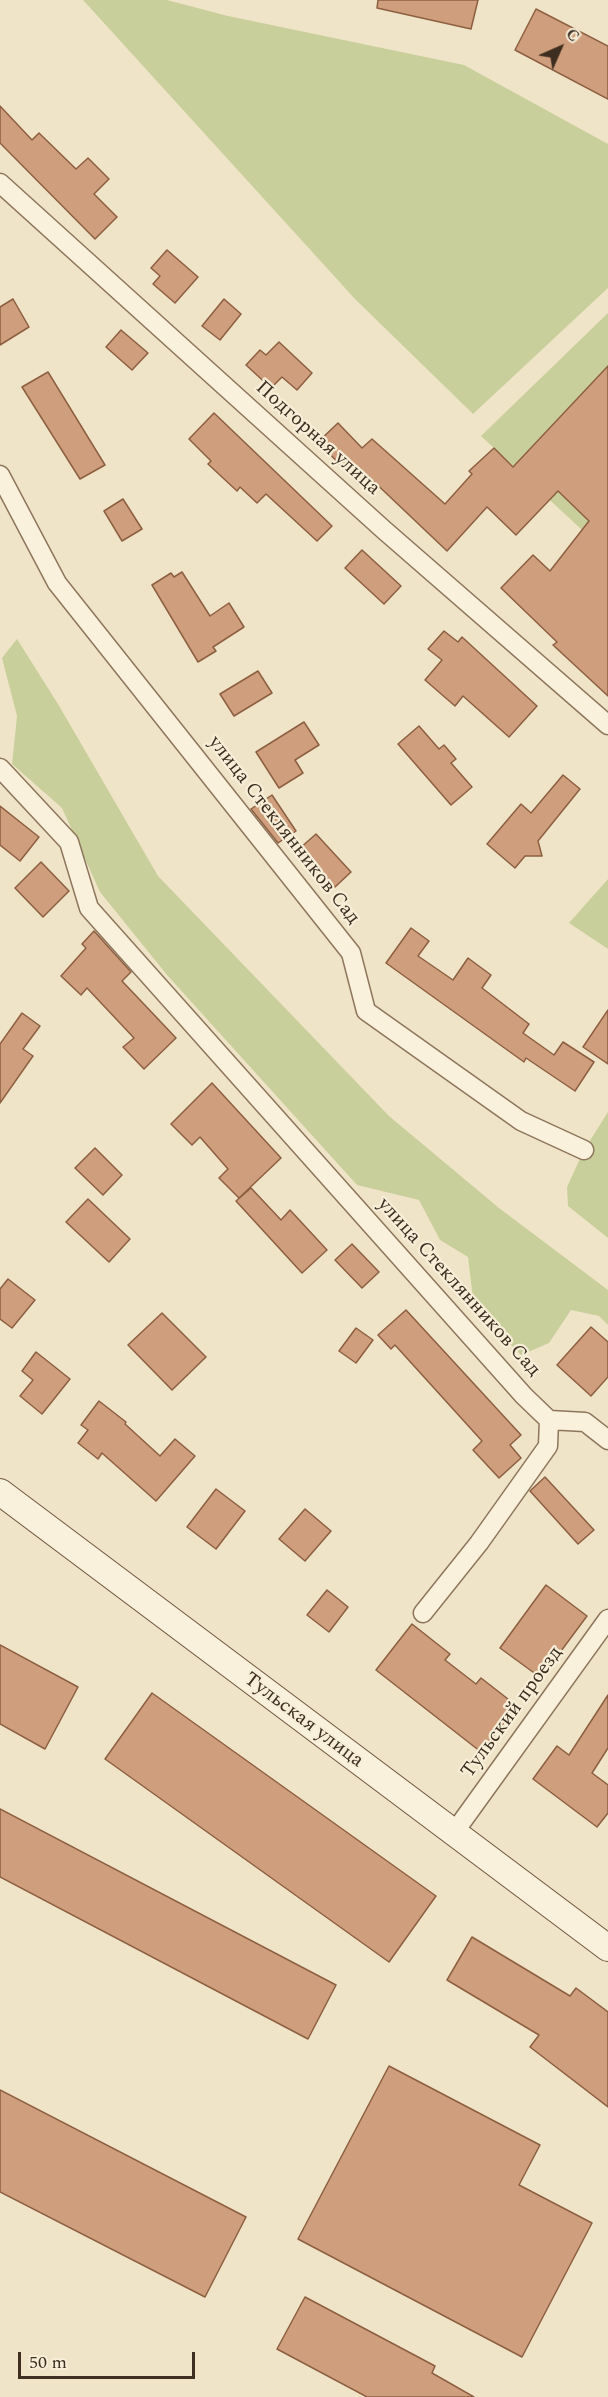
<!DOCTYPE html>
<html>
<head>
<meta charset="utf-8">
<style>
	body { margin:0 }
	#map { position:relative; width:608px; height:2397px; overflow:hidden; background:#f0e4c8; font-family:Spectral,serif }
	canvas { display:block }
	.north { position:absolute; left:530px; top:18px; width:60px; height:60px; -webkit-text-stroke:4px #f7eed8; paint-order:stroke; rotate:45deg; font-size:16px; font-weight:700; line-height:24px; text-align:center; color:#3d2e20 }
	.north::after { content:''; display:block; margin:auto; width:21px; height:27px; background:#3d2e20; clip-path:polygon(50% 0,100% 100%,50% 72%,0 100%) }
	.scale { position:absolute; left:18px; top:2352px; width:177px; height:27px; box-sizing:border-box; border:3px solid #3d2e20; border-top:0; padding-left:8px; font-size:18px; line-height:21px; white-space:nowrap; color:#3d2e20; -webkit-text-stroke:4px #f7eed8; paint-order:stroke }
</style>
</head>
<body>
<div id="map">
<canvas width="608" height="2397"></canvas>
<div class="north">С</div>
<div class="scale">50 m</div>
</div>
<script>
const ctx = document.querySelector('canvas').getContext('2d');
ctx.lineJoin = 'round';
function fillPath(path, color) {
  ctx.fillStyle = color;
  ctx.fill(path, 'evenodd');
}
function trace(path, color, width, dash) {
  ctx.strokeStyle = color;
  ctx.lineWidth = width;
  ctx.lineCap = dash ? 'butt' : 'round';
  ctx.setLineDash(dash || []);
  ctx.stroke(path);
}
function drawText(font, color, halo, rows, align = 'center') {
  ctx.font = font + ' Spectral,serif';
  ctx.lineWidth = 4.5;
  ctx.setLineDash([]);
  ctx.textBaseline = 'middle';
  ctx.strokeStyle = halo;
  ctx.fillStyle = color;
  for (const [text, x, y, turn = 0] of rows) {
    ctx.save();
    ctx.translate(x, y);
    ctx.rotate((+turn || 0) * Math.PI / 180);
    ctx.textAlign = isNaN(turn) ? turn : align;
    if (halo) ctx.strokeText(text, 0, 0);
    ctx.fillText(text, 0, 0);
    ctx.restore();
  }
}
const green = new Path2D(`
	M83,0h84l61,16 236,49 144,79v144l-135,126 -118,-115z
	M608,313v237l-26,-20 -101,-94z
	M17,639l41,65 100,172 231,240 110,92 109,82v35l-9,-9 -28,-6 -22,33 -28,12 -47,-48 -6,-50 -28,-17 -21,-40 -62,-15 -190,-210 -67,-83 -38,-84 -50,-44 5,-48 -15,-58z
	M608,879v70l-39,-26z
	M608,1112v126l-40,-32 -1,-19 17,-37z`);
const building = new Path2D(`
	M378,0h100l-7,29 -94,-21z
	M536,9l72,37v53l-93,-49z
	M0,106l32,34 7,-7 37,36 12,-11 21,21 -15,15 23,23 -22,22 -95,-96z
	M167,250l31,27 -23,26 -22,-19 7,-8 -9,-8z
	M13,299l16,28 -29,18v-38z
	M224,299l17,15 -21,26 -18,-14z
	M121,330l27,23 -16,17 -26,-23z
	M279,342l33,31 -15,17 -15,-13 -11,11 -25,-23 14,-15 6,5z
	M608,366v330l-55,-51 4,-3 -56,-54 32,-33 17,16 39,-50 -31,-30 -42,44 -29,-28 -40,44 -79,-75 -9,8 -41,-42 20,-19 24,25 10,-9 73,65 27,-30 -3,-3 25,-23 19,19z
	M48,372l57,93 -25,14 -58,-92z
	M214,413l118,113 -15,15 -51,-47 -9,9 -17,-16 -3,4 -29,-27 3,-3 -22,-22z
	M123,499l19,30 -20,12 -18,-30z
	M362,550l39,36 -17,18 -39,-36z
	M182,572l28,44 19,-13 15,24 -31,20 3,4 -18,11 -46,-77 19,-12 3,4z
	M444,631l14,11 4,-5 75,69 -28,31 -46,-41 -8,10 -30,-26 17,-20 -14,-11z
	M258,671l14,22 -38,23 -14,-22z
	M304,722l15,23 -24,15 8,13 -24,15 -23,-36z
	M419,726l20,23 5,-4 12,14 -5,4 21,24 -21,18 -53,-61z
	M563,775l17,14 -42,52 4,15h-17l-10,12 -28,-24 34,-40 10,9z
	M272,795l24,36 -18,12 -27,-34z
	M0,806l39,31 -19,24 -20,-16z
	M316,834l35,38 -16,15 -36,-38z
	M41,862l28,29 -26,26 -28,-29z
	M411,928l18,13 -11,15 35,24 15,-22 23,17 -9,13 47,36 -6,9 31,22 9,-13 31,20 -19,29 -49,-33 -2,4 -138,-99z
	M94,931l37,41 -9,9 54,57 -32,31 -21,-22 11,-9 -47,-50 -6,7 -20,-19 25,-28 -4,-4z
	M608,1010v54l-25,-17z
	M22,1013l18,13 -17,23 10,7 -33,47v-59z
	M212,1083l69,75 -42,40 -20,-20 9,-9 -28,-32 -8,8 -21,-21z
	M95,1148l27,27 -19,20 -28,-27z
	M251,1188l30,32 9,-10 37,40 -25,23 -66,-72z
	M88,1199l42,40 -21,23 -43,-40z
	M352,1244l27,28 -17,16 -27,-28z
	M8,1279l27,21 -23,28 -12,-9v-30z
	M406,1310l115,125 -11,10 11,13 -22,20 -26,-28 9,-9 -87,-96 -4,4 -13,-14z
	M162,1313l44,44 -34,33 -44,-45z
	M591,1327l17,15v35l-17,19 -34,-31z
	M356,1328l17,12 -17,23 -17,-12z
	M36,1352l34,27 -28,35 -22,-18 13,-16 -11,-9z
	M99,1401l27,21 -1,2 35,32 15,-17 20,17 -39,45 -54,-48 -4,6 -20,-16 10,-13 -7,-5z
	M545,1477l49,53 -16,14 -48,-53z
	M216,1489l29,22 -29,38 -29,-22z
	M305,1509l26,22 -26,30 -26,-22z
	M546,1585l41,31 -46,62 -41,-30z
	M327,1590l21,17 -19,25 -22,-17z
	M412,1624l38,30 -5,6 31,24 5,-6 36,28 -36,46 -105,-82z
	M0,1645l78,42 -33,62 -45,-25z
	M152,1693l284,203 -47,66 -284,-203z
	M608,1695v53l-16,25 16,12v28l-11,14 -64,-48 24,-33 12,9z
	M0,1809l336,176 -28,54 -308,-162z
	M472,1937l98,59 6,-8 32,24v95l-78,-60 9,-12 -92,-55z
	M389,2066l151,79 -21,40 73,38 -70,134 -224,-118z
	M0,2090l246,127 -41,80 -205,-105z
	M305,2297l130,69 -3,7 42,24h-107l-90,-48z`);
const street = new Path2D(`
	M0,183l384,347 224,195
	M0,475l57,108 294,370 15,58 155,110 63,29
	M0,768l69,74 20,66 435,488 25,24
	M549,1420l36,2 23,18
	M423,1613l56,-70 69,-97 1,-26
	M453,1834l155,-215`);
const secondary = new Path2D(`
	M0,1492l608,456`);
const streetNames = [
	["Подгорная улица",317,439,42],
	["улица Стеклянников Сад",283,831,52],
	["улица Стеклянников Сад",458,1288,48],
	["Тульский проезд",513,1713,-54],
	["Тульская улица",303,1721,37]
];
fillPath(green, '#c9cf9b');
fillPath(building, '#cf9f7d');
trace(building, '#8d5f41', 1.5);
trace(street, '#8d765c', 21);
trace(secondary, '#6f573f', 28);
trace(street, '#faf1dc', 18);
trace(secondary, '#faf1dc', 26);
drawText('20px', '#3d2e20', '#f7eed8', streetNames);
</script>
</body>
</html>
